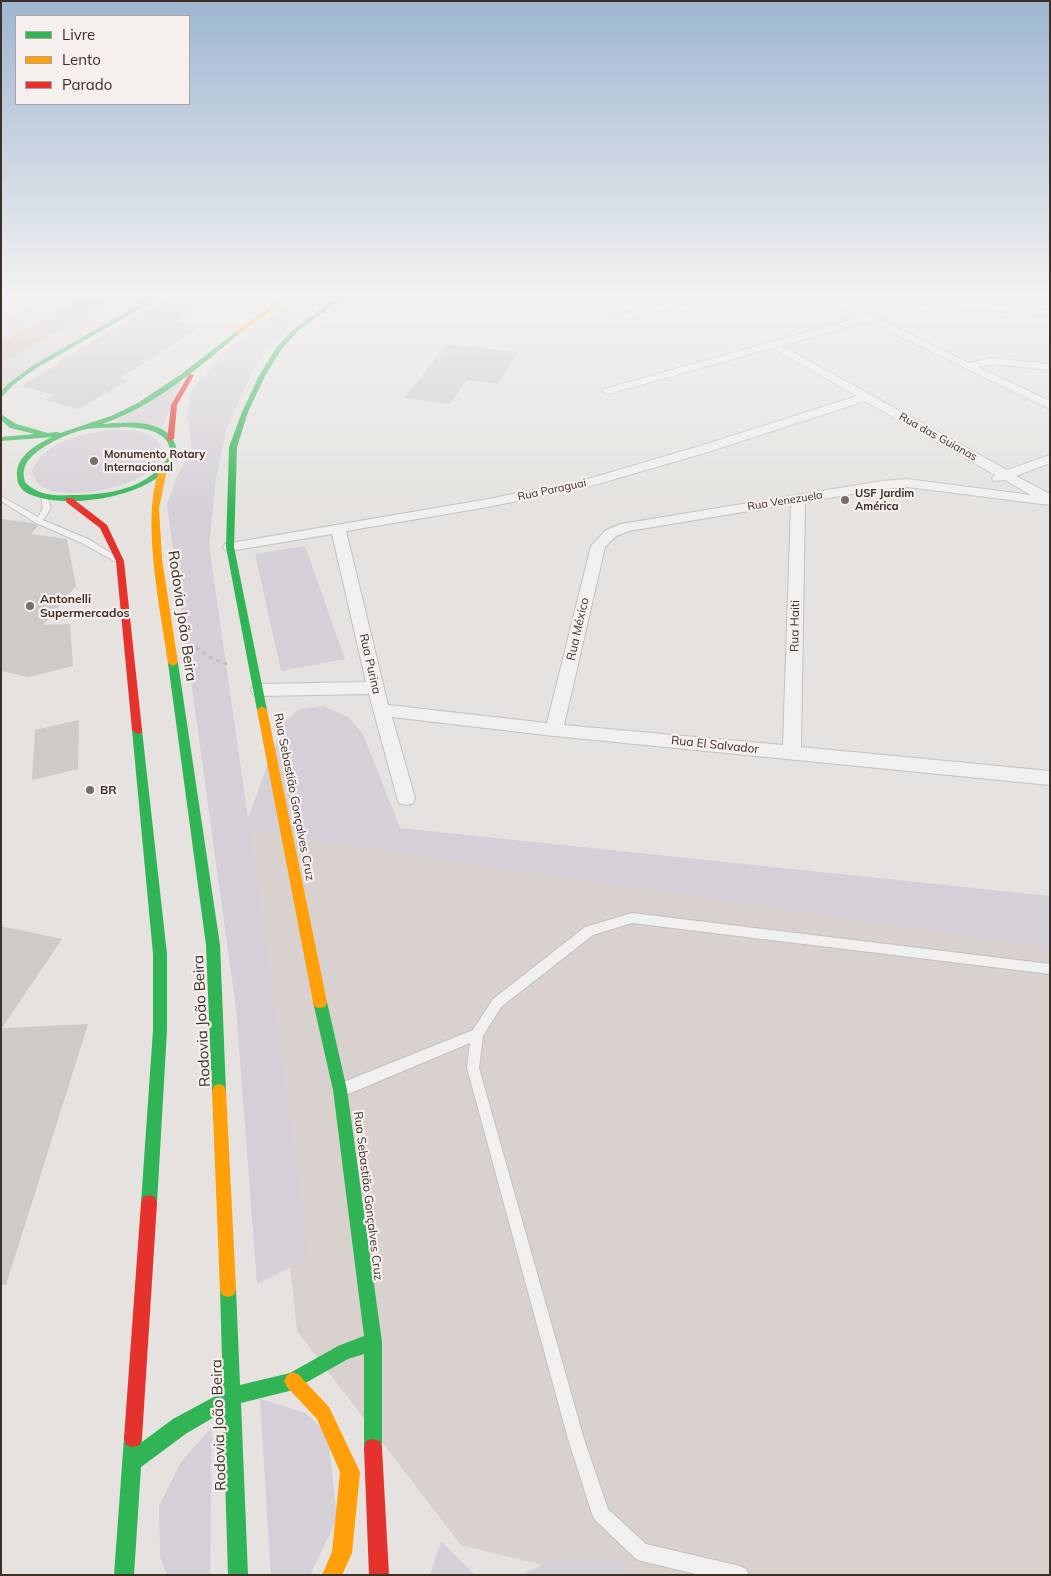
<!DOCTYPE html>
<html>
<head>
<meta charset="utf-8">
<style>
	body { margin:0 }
	#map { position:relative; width:1051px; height:1576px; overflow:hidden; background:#e5e2df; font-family:Mulish,sans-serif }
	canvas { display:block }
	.frame { position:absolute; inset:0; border:2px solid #3d3027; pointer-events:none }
	.legend { position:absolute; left:15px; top:15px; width:175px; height:90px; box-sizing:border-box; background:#f5efed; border:1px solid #aba39e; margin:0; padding:6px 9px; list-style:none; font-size:15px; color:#3d3027 }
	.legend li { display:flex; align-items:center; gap:10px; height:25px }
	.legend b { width:25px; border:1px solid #aba39e }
</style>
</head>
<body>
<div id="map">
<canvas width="1051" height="1576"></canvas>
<div class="frame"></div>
<ul class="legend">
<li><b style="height:6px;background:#30b455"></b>Livre</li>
<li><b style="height:6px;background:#ff9f0a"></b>Lento</li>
<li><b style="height:6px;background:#e5322d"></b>Parado</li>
</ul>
</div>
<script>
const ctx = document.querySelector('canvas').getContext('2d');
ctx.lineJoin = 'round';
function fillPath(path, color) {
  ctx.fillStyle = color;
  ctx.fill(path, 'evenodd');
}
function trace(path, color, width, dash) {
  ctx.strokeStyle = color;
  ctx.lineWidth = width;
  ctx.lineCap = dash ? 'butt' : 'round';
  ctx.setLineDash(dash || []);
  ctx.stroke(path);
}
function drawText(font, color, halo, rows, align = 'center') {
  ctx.font = font + ' Mulish,sans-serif';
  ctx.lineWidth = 4.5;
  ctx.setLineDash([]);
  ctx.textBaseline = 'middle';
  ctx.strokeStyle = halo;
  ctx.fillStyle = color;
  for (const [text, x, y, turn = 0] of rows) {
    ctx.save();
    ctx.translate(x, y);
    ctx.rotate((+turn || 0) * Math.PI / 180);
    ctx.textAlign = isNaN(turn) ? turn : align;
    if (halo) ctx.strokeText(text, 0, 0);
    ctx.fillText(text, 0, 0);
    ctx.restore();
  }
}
const built = new Path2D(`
	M244,830l806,118v627h-466l-123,-30 -164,-214z`);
const green = new Path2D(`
	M25,296h139l-145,83 -18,15v-88z
	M298,296h31l-40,31 -33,38 -29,62 -11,51 -7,67 39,273 35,-95 16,-14 25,-3 24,11 15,17 37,94 650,68v52l-800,-117 59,427 -52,26 -21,-275 -69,-504 10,-29 15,-25 -5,-37 4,-23 29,-34z
	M183,380l-20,46 -48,-5z
	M107,430c23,0 45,-3 56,20 -3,10 -7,16 -15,22 -20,16 -92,33 -111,10 -2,-2 -4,-8 -5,-11 13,-30 46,-36 75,-41z
	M305,546l40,113 -64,12 -26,-117z
	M260,1399l46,14 22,21 9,85 -27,56h-39z
	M212,1427l-2,148h-43l-7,-18 -1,-51 22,-44z
	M441,1541l34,34h-45z
	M553,1560l67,1 9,14h-108z`);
const river = new Path2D(`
	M85,296h28l-3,5 -100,57 -9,2v-17z`);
const building = new Path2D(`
	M170,296h47l-41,25 27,5 -83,52 9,2 -51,29 -33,-9 10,-5 -34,-9 39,-23 -3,-1z
	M447,344l71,8 -20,32 -31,-4 -17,24 -46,-6z
	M1,519l31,4 6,3 -7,8 36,5 9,47 -33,39 27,-1 3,42 -45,11 -27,-6z
	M79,720l-1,49 -46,11 3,-50z
	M1,926l61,13 -60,89 86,-4 -82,261 -5,-1z`);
const pathFar1 = new Path2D(`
	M1,326l56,-30`);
const path = new Path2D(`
	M196,647l13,10 20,8`);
const lane = new Path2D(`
	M1,496l37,21 5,-9 -2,-11 6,-1 4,12 -8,12 45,19 33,20 -4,2h-3l-32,-18 -46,-20 -35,-22z
	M632,913l418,51v10l-418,-51 -39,12 -92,72 -18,29 -4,32 105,371 24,70 38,35 94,22 6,3 3,6h-49l-59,-14 -6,-3 -40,-38 -3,-6 -24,-75 -101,-371 3,-25 -124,52 -5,-2 -2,-5 2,-5 132,-53 20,-31 92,-72z`);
const street = new Path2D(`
	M568,296h14l45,17 69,-17h18l-88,23z
	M819,296h13l137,67 23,-5 58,6v6l-58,-6 -14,3 72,34v8l-182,-88 -86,25 225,124 43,-15v8l-34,13 34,18v11l-143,-18 -25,2 -77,13 -4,245 249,24v14l-496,-49 -162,-19 23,81 -2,5 -7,2 -7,-2 -2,-5 -28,-104 -110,2 -6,-2 -2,-4 2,-4 6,-2 107,-2 -34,-148 -102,17 -5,-1 -2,-3 2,-3 263,-45 96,-19 116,-34 157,-50 -85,-48 -160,45 -4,1 -6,-3 2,-2 256,-72zM865,401l130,74 -3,3 1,3 12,-1 26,15 -124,-16 -25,2 -261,43 -15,6 -15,16 -44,177 -159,-18 -42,-174 142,-24 103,-21 117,-34zM791,504l-8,241 -219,-20 41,-178 11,-11 13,-5z
	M868,296h38l144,14v6l-177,-17z`);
const fast = new Path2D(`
	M5,296h9l-13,6v-4z
	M154,296h8l-126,72 -23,17 -12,13v-7l8,-8 23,-17z
	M339,296h7l-48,35 -17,19 -16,26 -17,36 -11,35 -3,100 33,163 -5,4 -5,-4 -31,-163 3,-100 13,-35 17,-36 17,-28 18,-19z
	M237,331l3,2 -1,1c-42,35 -84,72 -137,90 23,-2 67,-6 74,23 3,12 -7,22 -16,29 -31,23 -95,33 -131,18 -8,-4 -12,-10 -12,-18 -2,-19 20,-33 36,-39l-52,4v-4l34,-3 -25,-6 -9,-8v-6l15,10 32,9 9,-1 3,1 51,-17 25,-12 44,-29zM126,427c11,1 24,1 34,8 25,16 -5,40 -21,48 -21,10 -45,12 -68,12 -17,1 -34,0 -46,-13 -1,-4 -2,-8 -1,-12 3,-20 46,-38 63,-41 12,-2 27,-1 39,-2z
	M173,660l5,3 42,282 6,146 -2,5 -5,2 -5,-2 -2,-5 -6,-146 -38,-282z
	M137,726l5,4 25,224v76l-10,173 -2,6 -6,2 -6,-2 -2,-6 12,-173v-76l-21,-224z
	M320,996l5,1 2,5 20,88 35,252v106l-2,7 -7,2 -7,-2 -2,-7v-94l-16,5 -55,31 -52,13 7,172h-20l-5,-163 -36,21 -46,34 -7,108h-20l10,-137 2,-7 7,-2 7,2 2,11 31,-23 50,-27 -3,-103 2,-6 6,-2 6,2 2,6 4,96 50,-12 48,-27 26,-10 -31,-246 -20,-88 2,-5z`);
const slow = new Path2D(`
	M284,296h7l-52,38h-4v-2z
	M160,468l7,2 -8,38 3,51 16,104 -5,3 -5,-3c-7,-52 -28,-147 -8,-195z
	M262,706l5,4 60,292 -2,5 -5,1 -5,-1 -2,-5 -56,-292z
	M219,1084l5,2 2,5 10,198 -2,6 -6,2 -6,-2 -2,-6 -8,-198 2,-5z
	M293,1372l6,3 30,32 31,65 -8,81 -10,22h-20l10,-23 8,-80 -23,-53 -30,-32 -3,-6 3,-6z`);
const jam = new Path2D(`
	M189,374l5,1 -17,30 -3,34 -7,2 4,-36z
	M66,498h6l35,27 17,36 18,169 -1,3 -4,1 -5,-4 -16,-169 -16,-33 -34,-26z
	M149,1195l6,2 2,6 -15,235 -2,7 -7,2 -7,-2 -2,-7 17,-235 2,-6z
	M373,1439l7,2 2,7 7,127h-20l-5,-127 2,-7z`);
const markers = [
	[94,461,5,"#786e67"],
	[845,500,5,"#786e67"],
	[30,606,5,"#786e67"],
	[90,790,5,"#786e67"]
];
const farStreetnames = [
	["Rua das Guianas",938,437,29],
	["Rua Paraguai",552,490,-12],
	["Rua Venezuela",785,501,-9]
];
const farPoinames = [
	["Monumento Rotary",104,455],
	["Internacional",104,468],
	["USF Jardim",855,494],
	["América",855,507]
];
const poiNames = [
	["Antonelli",40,599],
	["Supermercados",40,613],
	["BR",100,790]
];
const streetNames = [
	["Rua Haiti",795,626,-89],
	["Rua México",578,629,-77],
	["Rua Purina",370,664,77],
	["Rua El Salvador",715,745,6],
	["Rua Sebastião Gonçalves Cruz",294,797,79],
	["Rua Sebastião Gonçalves Cruz",368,1196,83]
];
const nearStreetnames = [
	["Rodovia João Beira",182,616,82],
	["Rodovia João Beira",202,1021,-93],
	["Rodovia João Beira",219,1425,-92]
];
fillPath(built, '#d8d1ce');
fillPath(green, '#d5cfd7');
fillPath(river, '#cfb8ae');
fillPath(building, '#cdcac8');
trace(lane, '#c3c0be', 2);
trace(street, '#c3c0be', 2);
trace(pathFar1, '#c3c0bd', 2, [2, 2]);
trace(path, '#c3c0bd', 3, [4, 4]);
fillPath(lane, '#f1f0ef');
fillPath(street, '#f1f0ef');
fillPath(fast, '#30b455');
fillPath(slow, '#ff9f0a');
fillPath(jam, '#e5322d');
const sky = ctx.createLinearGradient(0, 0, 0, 517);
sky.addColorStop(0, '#9eb6d1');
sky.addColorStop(0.57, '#f3f2f1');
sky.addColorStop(1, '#f3f2f100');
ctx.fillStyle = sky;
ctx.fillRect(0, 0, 1051, 517);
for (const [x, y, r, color] of markers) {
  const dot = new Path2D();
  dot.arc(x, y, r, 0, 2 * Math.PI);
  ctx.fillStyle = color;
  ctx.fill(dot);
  trace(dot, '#f5efed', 2);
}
drawText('11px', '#3d3027', '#f5efed', farStreetnames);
drawText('bold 11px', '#3d3027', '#f5efed', farPoinames, 'left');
drawText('bold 12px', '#3d3027', '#f5efed', poiNames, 'left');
drawText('12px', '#3d3027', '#f5efed', streetNames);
drawText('15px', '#3d3027', '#f5efed', nearStreetnames);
</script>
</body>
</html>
